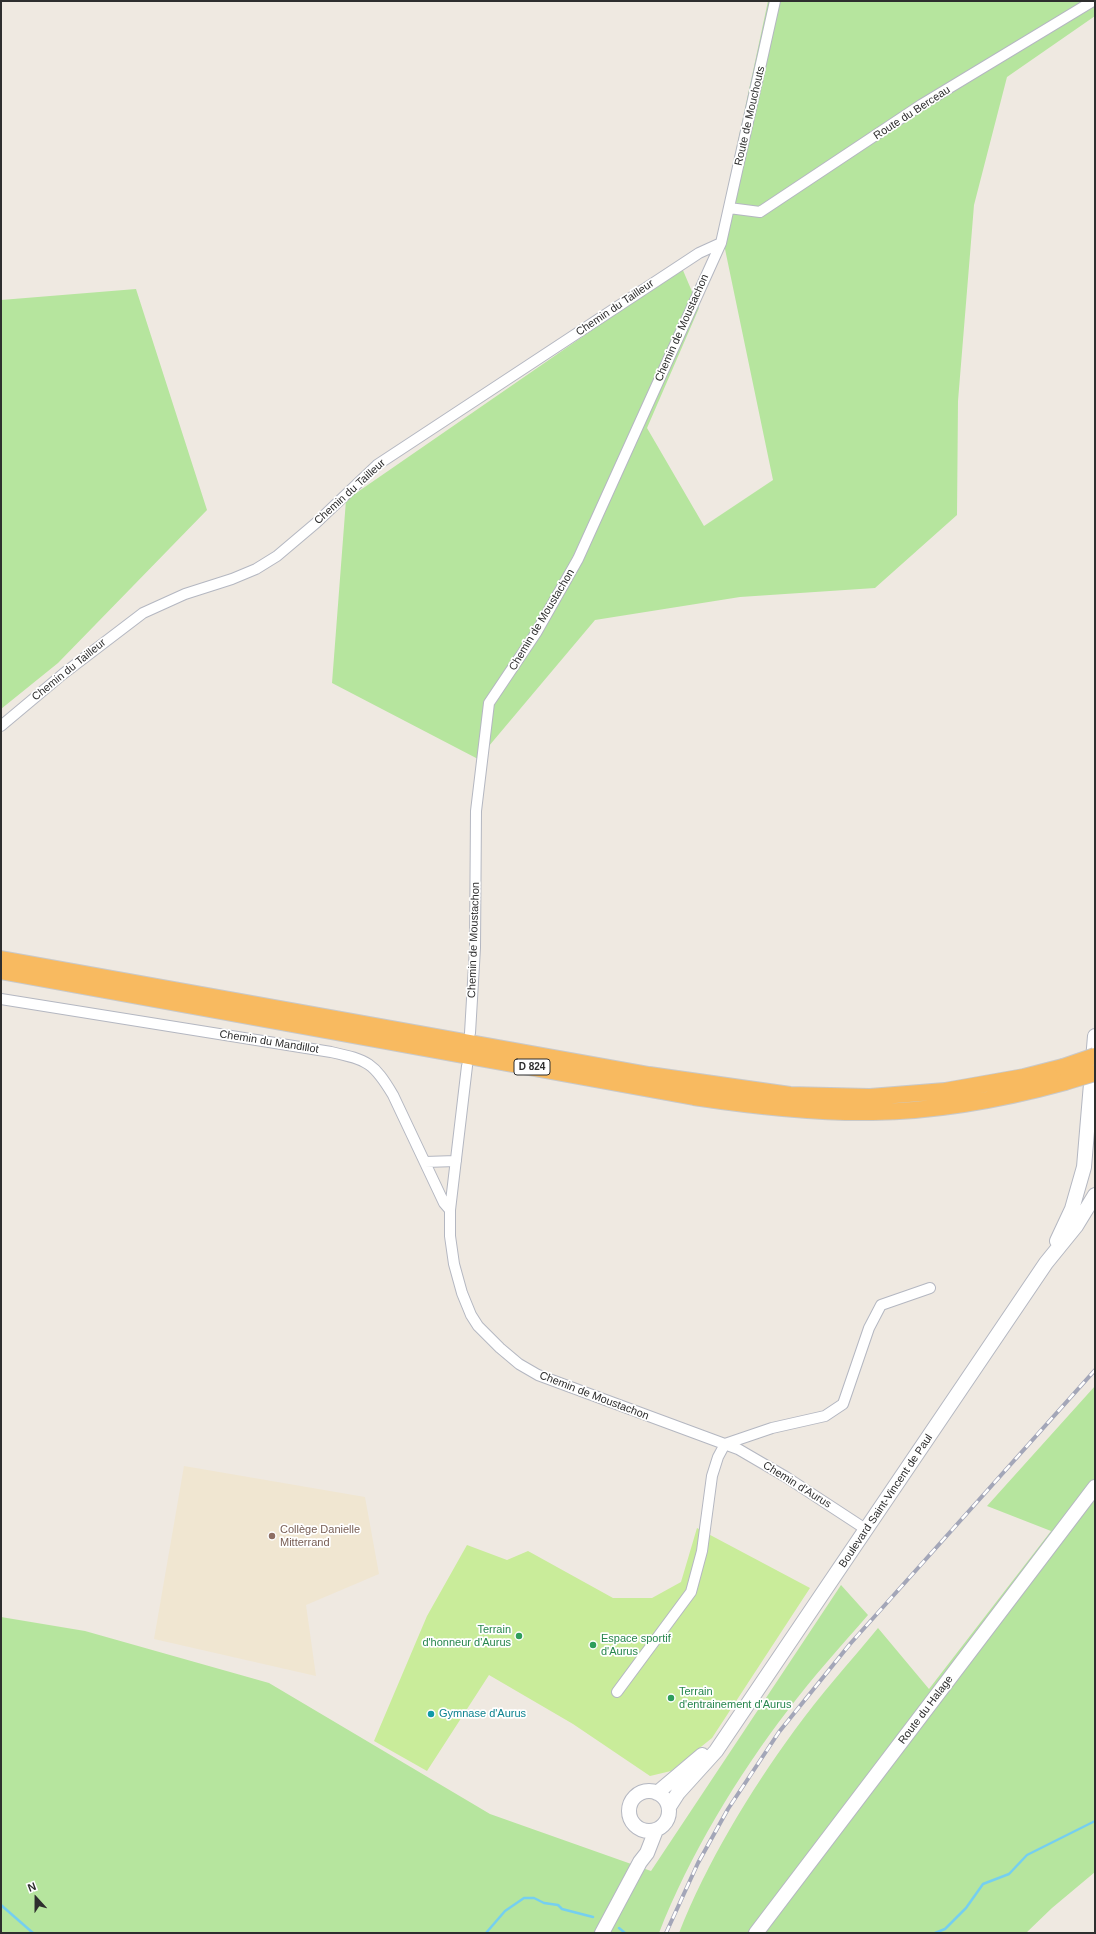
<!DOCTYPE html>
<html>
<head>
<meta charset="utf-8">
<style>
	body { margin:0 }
	#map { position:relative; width:1096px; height:1934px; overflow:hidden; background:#efe9e1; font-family:Helvetica,sans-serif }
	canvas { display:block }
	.frame { position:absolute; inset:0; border:2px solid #2e2e2e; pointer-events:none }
	.north { position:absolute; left:16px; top:1878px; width:40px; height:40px; -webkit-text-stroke:3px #fff; paint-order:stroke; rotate:339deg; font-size:11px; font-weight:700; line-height:16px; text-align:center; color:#2e2e2e }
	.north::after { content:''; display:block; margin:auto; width:14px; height:18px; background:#2e2e2e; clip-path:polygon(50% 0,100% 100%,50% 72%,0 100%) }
</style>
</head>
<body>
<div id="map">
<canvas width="1096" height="1934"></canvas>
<div class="frame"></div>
<div class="north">N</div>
</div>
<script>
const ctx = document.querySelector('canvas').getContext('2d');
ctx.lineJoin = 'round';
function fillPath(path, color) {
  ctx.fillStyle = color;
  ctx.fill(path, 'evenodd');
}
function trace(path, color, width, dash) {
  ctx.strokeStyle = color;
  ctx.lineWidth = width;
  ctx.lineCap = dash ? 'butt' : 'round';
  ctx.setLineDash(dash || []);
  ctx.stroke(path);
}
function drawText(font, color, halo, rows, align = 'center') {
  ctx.font = font + ' Helvetica,sans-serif';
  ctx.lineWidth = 3.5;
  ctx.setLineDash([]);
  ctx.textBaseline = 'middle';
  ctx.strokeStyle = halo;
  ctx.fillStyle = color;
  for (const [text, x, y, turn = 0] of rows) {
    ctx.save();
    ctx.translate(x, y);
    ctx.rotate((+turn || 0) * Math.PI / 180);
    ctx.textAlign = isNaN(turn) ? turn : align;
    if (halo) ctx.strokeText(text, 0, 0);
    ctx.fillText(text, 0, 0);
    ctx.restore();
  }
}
const education = new Path2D(`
	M184,1466l181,31 14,77 -73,31 10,71 -162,-37z`);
const green = new Path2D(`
	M768,1h327v15l-88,61 -33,128 -16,196 -1,114 -82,73 -135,9 -145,23 -117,139 -146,-76 14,-183 336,-232 17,40 -52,120 57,98 69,-46 -53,-255z
	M136,289l71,221 -149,153 -57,46v-409z
	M1095,1386v486l-43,36 -26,25h-347c28,-71 70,-140 115,-202 26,-36 56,-69 84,-103l51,61 122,-158 -64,-25z
	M841,1585l27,30c-27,31 -55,62 -80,95 -50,65 -99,146 -129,223h-658v-316l84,14 184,52 221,131 161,57z`);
const pitch = new Path2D(`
	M697,1528l113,60 -98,150 -41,33 -21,5 -77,-52 -84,-49 -62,96 -53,-30 53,-125 40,-71 40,15 21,-9 85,47h39l29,-16z`);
const stream = new Path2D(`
	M1,1905l32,28
	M619,1928l6,5
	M486,1933l19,-22 19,-13h10l10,5 14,2 4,4 31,8
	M935,1933l10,-4 21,-21 17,-24 26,-10 18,-19 68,-34`);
const minor = new Path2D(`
	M729,208l31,4 161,-107 172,-104
	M1,726l62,-52 80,-61 42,-19 47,-15 24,-10 21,-13 39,-33 61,-58 322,-212 22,-10
	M1,999l330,53c37,8 43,11 62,43l51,108 6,7
	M470,1033l5,-85 1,-137 13,-108 47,-70 42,-74 143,-316 54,-242
	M467,1066l-17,144v26l4,28 8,29 9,22 7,11 22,22 19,16 19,11 200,74 48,28 81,53
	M425,1162l31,-1
	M617,1692l74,-100 11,-41 10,-75 6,-19 7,-13 47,-16 53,-12 18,-12 26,-76 12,-23 49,-17`);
const secondary = new Path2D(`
	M1057,1241l15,-32 12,-42 11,-131
	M629 1811a20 20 0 1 1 40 0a20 20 0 1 1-40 0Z
	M657,1793l45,-38
	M669,1807l9,-14 38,-42 330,-488 30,-37 19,-31
	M602,1933l38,-71 7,-9 9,-23
	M756,1933l339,-446`);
const trunk = new Path2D(`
	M1,959l648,116 141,20 80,2 75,-6 79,-14 39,-10
	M1,971l693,126c60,9 119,16 179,15 65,-1 130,-13 192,-30`);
const rail = new Path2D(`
	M666,1933l32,-70 30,-54 51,-77 71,-88 245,-274`);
const trunkBridge = new Path2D(`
	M1063,1067l32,-11
	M1065,1082l30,-9`);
const markers = [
	[272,1536,4,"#8d6e63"],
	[519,1636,4,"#2e9e5b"],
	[593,1645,4,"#2e9e5b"],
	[671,1698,4,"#2e9e5b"],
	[431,1714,4,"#0f9aa8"]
];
const shields = [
	[532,1067,36]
];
const shieldNames = [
	["D 824",532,1067]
];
const streetNames = [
	["Route du Berceau",912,113,-33],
	["Route de Mouchouts",750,116,-77],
	["Chemin du Tailleur",615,308,-34],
	["Chemin de Moustachon",682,328,-66],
	["Chemin du Tailleur",350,492,-42],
	["Chemin de Moustachon",542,620,-59],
	["Chemin du Tailleur",69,670,-39],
	["Chemin de Moustachon",474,940,-88],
	["Chemin du Mandillot",269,1042,9],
	["Chemin de Moustachon",594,1396,21],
	["Chemin d'Aurus",797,1485,32],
	["Boulevard Saint-Vincent de Paul",886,1501,-56],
	["Route du Halage",926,1710,-53]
];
const educationNames = [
	["Collège Danielle",280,1530],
	["Mitterrand",280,1543]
];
const leisureNames = [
	["Terrain",511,1630,"right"],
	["d'honneur d'Aurus",511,1643,"right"],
	["Espace sportif",601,1639],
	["d'Aurus",601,1652],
	["Terrain",679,1692],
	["d'entrainement d'Aurus",679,1705]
];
const cultureNames = [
	["Gymnase d'Aurus",439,1714]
];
fillPath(education, '#f0e6d1');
fillPath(green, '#b6e59e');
fillPath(pitch, '#c9ec9a');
trace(stream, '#75cff0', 2.5);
trace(minor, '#b4b7c1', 12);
trace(secondary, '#b4b7c1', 16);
trace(trunk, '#c9c9c9', 18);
trace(minor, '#fff', 10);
trace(secondary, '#fff', 14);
trace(trunk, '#f8ba60', 16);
trace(rail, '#a3a6b8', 4);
trace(rail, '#fff', 2.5, [8]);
trace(trunkBridge, '#c9c9c9', 18, []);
trace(trunkBridge, '#f8ba60', 16);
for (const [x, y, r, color] of markers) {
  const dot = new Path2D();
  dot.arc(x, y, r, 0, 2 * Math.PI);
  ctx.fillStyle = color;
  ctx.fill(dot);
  trace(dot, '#fff', 1.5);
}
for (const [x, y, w] of shields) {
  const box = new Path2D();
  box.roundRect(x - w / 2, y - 8, w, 16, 3);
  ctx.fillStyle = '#fff';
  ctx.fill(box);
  trace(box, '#2e2e2e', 1);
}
drawText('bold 10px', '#2e2e2e', null, shieldNames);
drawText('11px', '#2e2e2e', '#fff', streetNames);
drawText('11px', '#785e54', '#fff', educationNames, 'left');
drawText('11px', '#27864d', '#fff', leisureNames, 'left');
drawText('11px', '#0d838f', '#fff', cultureNames, 'left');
</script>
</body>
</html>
